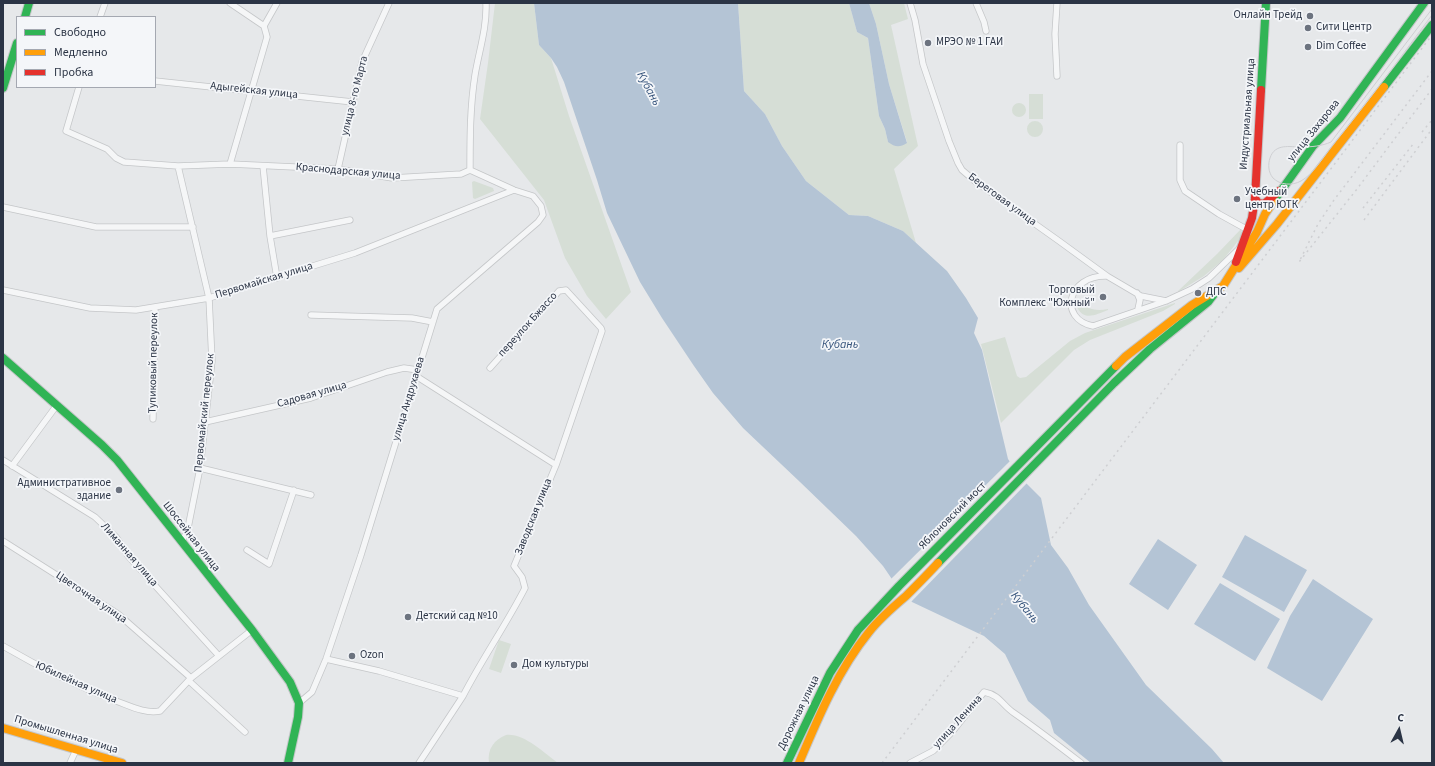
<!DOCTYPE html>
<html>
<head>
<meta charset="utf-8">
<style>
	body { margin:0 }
	#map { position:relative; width:1435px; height:766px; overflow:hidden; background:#e6e8ea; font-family:"Source Sans 3",sans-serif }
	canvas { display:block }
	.frame { position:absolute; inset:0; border:4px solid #2b3445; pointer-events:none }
	.legend { position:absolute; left:16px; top:16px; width:140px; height:72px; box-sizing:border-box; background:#f4f6f9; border:1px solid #a4a8b1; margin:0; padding:5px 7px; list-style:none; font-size:12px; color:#2b3445 }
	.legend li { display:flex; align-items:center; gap:8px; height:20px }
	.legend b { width:20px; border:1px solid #a4a8b1 }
	.north { position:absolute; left:1379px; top:710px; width:40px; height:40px; -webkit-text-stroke:3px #f4f6f9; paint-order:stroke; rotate:8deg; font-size:11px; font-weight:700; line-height:16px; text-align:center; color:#2b3445 }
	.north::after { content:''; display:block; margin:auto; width:14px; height:18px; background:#2b3445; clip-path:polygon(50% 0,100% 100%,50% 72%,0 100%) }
</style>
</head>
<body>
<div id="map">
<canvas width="1435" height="766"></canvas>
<div class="frame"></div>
<ul class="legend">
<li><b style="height:5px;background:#30b455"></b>Свободно</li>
<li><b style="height:5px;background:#ff9f0a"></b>Медленно</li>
<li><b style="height:5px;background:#e5322d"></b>Пробка</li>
</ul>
<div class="north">С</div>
</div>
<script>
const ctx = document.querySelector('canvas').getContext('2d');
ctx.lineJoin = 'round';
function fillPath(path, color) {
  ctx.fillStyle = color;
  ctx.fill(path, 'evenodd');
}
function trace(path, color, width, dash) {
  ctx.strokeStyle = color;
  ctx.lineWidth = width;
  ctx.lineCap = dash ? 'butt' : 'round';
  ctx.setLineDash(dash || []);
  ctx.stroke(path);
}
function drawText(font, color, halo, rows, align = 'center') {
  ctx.font = font + ' "Source Sans 3",sans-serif';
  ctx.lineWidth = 3.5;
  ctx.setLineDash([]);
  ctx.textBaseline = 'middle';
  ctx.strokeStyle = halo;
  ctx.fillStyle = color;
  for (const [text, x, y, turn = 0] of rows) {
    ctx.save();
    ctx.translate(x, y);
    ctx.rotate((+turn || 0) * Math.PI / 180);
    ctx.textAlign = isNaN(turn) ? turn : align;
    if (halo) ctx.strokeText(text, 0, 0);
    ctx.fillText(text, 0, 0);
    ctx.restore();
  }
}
const green = new Path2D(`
	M495,3h39l5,42 12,13 18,58 62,176 -25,27 -19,-23 -22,-38 -21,-58 -64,-81 8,-56z
	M738,3h111l8,29 11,6 11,78 6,13 3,13h19l-18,-58 -13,-60 -7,-21h35l4,16 -17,6 27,121 -24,23 22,74 -13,-12 -35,-15 -19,-1 -43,-34 -24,-35 -17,-32 -21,-23z
	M1029,94h14v25h-14z
	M1012 110a7 7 0 1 1 14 0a7 7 0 1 1-14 0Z
	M1027 129a8 8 0 1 1 16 0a8 8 0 1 1-16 0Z
	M474,181l19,7 1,3 -19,8 -2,-1 -1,-16z
	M1241,229l1,7 -19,24 -19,16 -26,16v-1l39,-37z
	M1081,303c8,7 16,8 27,6v1c-13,5 -25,12 -32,-5z
	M1175,303v1l-12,7 -73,29 -16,10 -73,73 -20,-79 24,-7 12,39 3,2 6,-1 44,-36 15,-8z
	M499,640l12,4 -10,29 -12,-4z
	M506,735c18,-2 38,18 52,28h-69c-2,-14 5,-23 17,-28z`);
const water = new Path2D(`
	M534,3h204l6,88 21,23 17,32 24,35 43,34 19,1 35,15 44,40 19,27 12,20 -4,15 8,17 26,109 14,20 19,19 10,47 17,23 21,37 57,80 66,64 12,14h-133l-37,-30 -4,-13 -22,-19 -23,-47 -21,-18 -72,-34 -14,-14 -15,-22 -27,-30 -56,-54 -57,-54 -30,-35 -19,-27 -32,-48 -22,-36 -33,-69 -10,-33 -33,-98 -7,-15 -6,-9 -12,-13z
	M849,3h20l7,21 13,60 18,59c-8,5 -12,4 -19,-1l-3,-13 -6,-13 -11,-78 -11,-6z
	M1245,535l62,35 -23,42 -62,-35z
	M1158,539l39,26 -29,45 -39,-26z
	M1313,579l60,40 -51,82 -55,-33 23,-52z
	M1220,583l60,36 -25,42 -61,-37z`);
const pier = new Path2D(`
	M1011,460l17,22 -118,121 -13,-14 -7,-9z`);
const street = new Path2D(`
	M230,3l34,23
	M910,3l5,17 8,44 26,77 9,22 4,7 14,12 83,59 48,35 34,20 25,5
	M976,3l8,19 2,9
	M1057,3l-2,31 2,42
	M100,17l5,-14
	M264,26l13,-23
	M155,81l198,21
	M79,87l-13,44 41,18 9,9 8,4 54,4 52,-2 108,5 54,9 69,-4 9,-4
	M1180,145v35l5,11 34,23 29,16
	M230,164l37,-127 -3,-11
	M178,166l31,132 3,63 -12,107 -13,65 -6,8
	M263,166l7,70 7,42
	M338,169l24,-107 27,-59
	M470,170c0,-32 0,-63 5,-95 4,-24 12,-47 11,-72
	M3,207l93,20h97
	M270,236l80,-16
	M1107,276c-40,-1 -49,43 -14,50l73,-25 26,-12 17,-11 31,-30
	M3,290l87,18 46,2 73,-12 146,-45 159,-63
	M1137,293l3,7 -2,9
	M311,315l101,3 21,4
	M416,376l140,89
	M153,419l2,-112
	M205,422l106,-24 76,-26 17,-4 14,2
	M3,460l92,57 21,20 13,20 90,99
	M12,466l45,-61
	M200,468l111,27
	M3,541l115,73 73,64
	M247,550l22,14 25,-74
	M3,646c36,21 74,40 113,55 14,5 29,13 44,10l31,-33 61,-48
	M326,659l53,12 84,25 -44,67
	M189,681l56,51
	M463,696c19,-37 43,-71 62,-108l-3,-11 -8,-11 42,-101 46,-134 -1,-3 -35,-38 -7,1 -69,77
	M299,703l13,-11 14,-33 35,-104 76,-246 101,-87 5,-7 -2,-9 -8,-10 -19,-6 -44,-20
	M70,763l6,-13
	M910,763l23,-12 19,-19 32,-40c16,3 18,13 30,21 23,16 45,33 67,50`);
const fast = new Path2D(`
	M25,17l4,-14
	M1384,87l48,-62
	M3,88l14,-45
	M1261,90l5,-87
	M1273,202l40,-56 27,-28 84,-115
	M3,358l99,87 15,15 135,170 38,52 9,21 -1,14 -10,46
	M938,563l176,-180 36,-34 58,-47 6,-8
	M787,763l43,-90 28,-43 41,-44 217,-220`);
const slow = new Path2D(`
	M1239,268l38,-44 107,-137
	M1116,366l9,-9 67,-52 31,-19 34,-54 8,-18 8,-12
	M3,728l119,35
	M799,763c19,-45 39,-93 70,-131 11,-14 24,-25 37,-36 11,-11 22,-22 32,-33`);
const jam = new Path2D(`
	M1255,198l3,5 6,1 15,-13
	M1236,262l16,-44 3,-20 6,-108`);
const tram = new Path2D(`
	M1432,9l-101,133c-9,4 -19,5 -30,5 -11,0 -26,-4 -31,11 -2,6 -2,14 3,20 7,7 19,8 28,3 11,-6 22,-23 30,-34 35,-42 68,-88 101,-132`);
const rail = new Path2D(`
	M1432,71l-98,129 -16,24 -19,38 58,-73 75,-100
	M1422,132l10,-12
	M1363,208l51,-65
	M1364,220l68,-91
	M882,763l550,-728`);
const markers = [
	[1310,16,4,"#6c737f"],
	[1308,28,4,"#6c737f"],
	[928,43,4,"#6c737f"],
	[1308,47,4,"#6c737f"],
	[1237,199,4,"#6c737f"],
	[1198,293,4,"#6c737f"],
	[1103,297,4,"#6c737f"],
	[119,490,4,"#6c737f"],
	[408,617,4,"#6c737f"],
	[352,656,4,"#6c737f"],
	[514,665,4,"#6c737f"]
];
const poiNames = [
	["Онлайн Трейд",1302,16,"right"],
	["Сити Центр",1316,28],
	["МРЭО № 1 ГАИ",936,43],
	["Dim Coffee",1316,47],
	["Учебный",1245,193],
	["центр ЮТК",1245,206],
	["Торговый",1095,291,"right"],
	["Комплекс \"Южный\"",1095,304,"right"],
	["ДПС",1206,293],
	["Административное",111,484,"right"],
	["здание",111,497,"right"],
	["Детский сад №10",416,617],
	["Ozon",360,656],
	["Дом культуры",522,665]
];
const streetNames = [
	["Адыгейская улица",254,91,6],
	["улица 8-го Марта",355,96,-76],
	["Индустриальная улица",1248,114,-86],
	["улица Захарова",1314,131,-51],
	["Краснодарская улица",348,172,5],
	["Береговая улица",1002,200,36],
	["Первомайская улица",264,281,-17],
	["переулок Бжассо",528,325,-48],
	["Тупиковый переулок",154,363,-89],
	["Садовая улица",312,395,-16],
	["улица Андрухаева",409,399,-73],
	["Первомайский переулок",205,413,-84],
	["Яблоновский мост",953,516,-45],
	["Заводская улица",534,517,-68],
	["Шоссейная улица",191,537,52],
	["Лиманная улица",129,555,49],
	["Цветочная улица",91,598,34],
	["Юбилейная улица",76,683,24],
	["Дорожная улица",799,713,-64],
	["улица Ленина",958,722,-48],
	["Промышленная улица",66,735,17]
];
const waterNames = [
	["Кубань",648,89,62],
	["Кубань",840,345],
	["Кубань",1024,608,51]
];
fillPath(green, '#d6ded6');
fillPath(water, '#b4c4d5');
fillPath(pier, '#e6e8ea');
trace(street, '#c4c6c8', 7);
trace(fast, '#c4c6c8', 10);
trace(slow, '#c4c6c8', 10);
trace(jam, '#c4c6c8', 10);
trace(street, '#f5f6f7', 5.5);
trace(fast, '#30b455', 8);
trace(slow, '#ff9f0a', 8);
trace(jam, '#e5322d', 8);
trace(tram, '#cecfd2', 1);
trace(rail, '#cecfd2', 1.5, [2, 4]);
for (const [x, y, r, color] of markers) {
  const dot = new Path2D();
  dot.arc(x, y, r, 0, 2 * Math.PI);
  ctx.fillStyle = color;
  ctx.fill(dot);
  trace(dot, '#f4f6f9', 1.5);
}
drawText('11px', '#2b3445', '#f4f6f9', poiNames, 'left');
drawText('11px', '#2b3445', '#f4f6f9', streetNames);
drawText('italic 12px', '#34527a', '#f4f6f9', waterNames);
</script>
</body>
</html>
